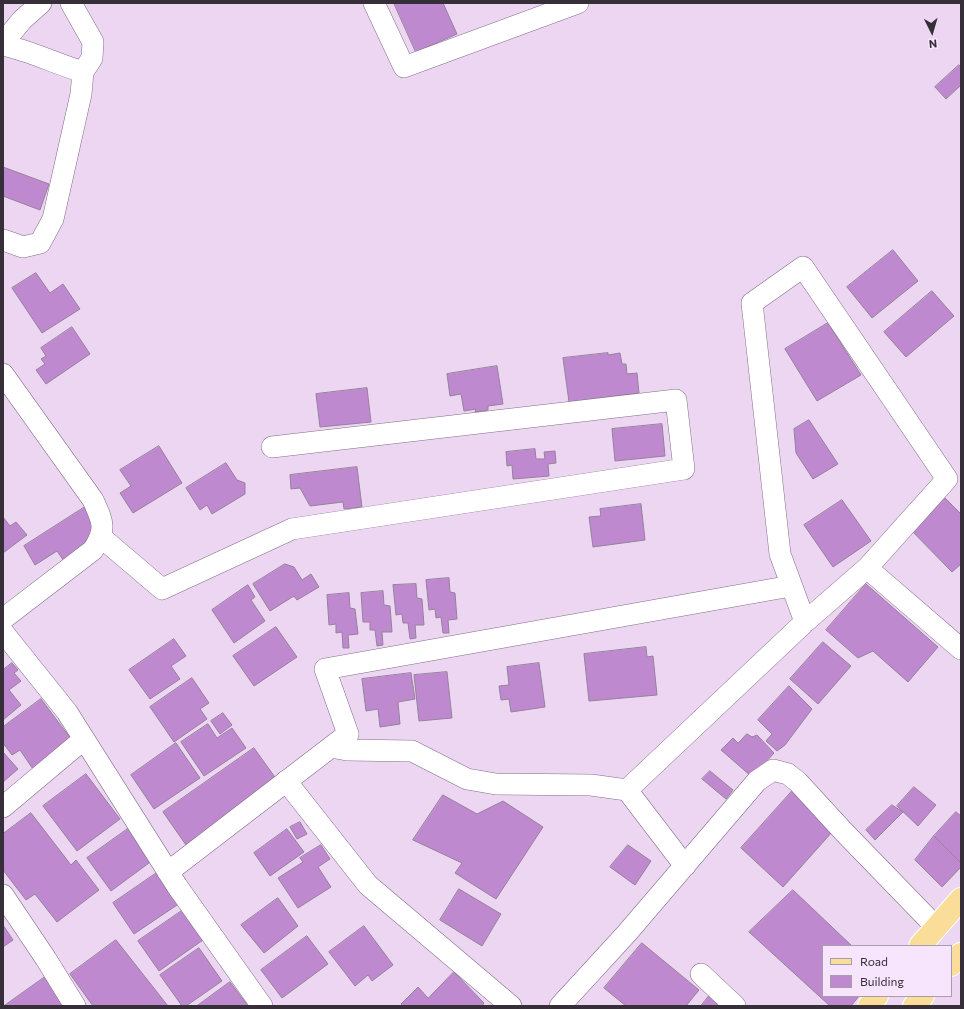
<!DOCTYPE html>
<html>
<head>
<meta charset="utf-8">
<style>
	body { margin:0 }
	#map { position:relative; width:964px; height:1009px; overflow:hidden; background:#ecd6f2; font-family:Commissioner,sans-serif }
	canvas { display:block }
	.frame { position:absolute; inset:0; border:4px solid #362e39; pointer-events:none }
	.legend { position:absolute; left:822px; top:945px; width:130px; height:52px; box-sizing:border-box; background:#f6e5fc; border:1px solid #a99cae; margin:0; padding:5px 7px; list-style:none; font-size:12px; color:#362e39 }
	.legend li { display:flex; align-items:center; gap:8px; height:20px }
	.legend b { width:20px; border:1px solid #a99cae }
	.north { position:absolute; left:912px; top:12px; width:40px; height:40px; -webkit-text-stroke:3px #f6e5fc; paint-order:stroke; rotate:175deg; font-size:11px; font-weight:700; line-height:16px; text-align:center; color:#362e39 }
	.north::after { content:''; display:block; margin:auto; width:14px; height:18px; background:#362e39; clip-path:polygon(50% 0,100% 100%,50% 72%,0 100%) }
</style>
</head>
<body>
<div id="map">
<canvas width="964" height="1009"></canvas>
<div class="frame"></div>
<ul class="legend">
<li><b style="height:5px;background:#fadd98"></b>Road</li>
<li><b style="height:11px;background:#bf89cf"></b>Building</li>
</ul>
<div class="north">N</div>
</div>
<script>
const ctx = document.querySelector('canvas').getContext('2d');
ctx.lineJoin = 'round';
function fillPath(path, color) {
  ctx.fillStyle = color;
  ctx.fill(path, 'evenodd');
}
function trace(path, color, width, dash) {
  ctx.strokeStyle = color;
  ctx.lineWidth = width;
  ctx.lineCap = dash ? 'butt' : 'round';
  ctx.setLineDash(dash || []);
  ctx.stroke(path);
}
const building = new Path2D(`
	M394,3h49l14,31 -41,18z
	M959,65l2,2v18l-15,14 -11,-12z
	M3,167l46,17 -9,26 -37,-14z
	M893,250l25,31 -46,37 -25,-31z
	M36,273l14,20 13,-9 17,25 -38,24 -30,-45z
	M932,291l22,25 -48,41 -22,-25z
	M828,323l33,52 -44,26 -32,-52z
	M72,327l18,27 -44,30 -10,-14 9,-6 -4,-5 5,-3 -5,-8z
	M608,353v2l12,-2 2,11h4l1,10 10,-1 2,20 -70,9 -6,-44z
	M497,366l6,38 -15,2v4l-13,2 1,-3 -12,2 -3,-17 -11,2 -3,-22z
	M367,388l4,34 -51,5 -4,-33z
	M809,420l29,44 -25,15 -17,-26 -2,-24z
	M662,424l3,32 -50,5 -3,-32z
	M159,446l23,37 -49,30 -13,-20 11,-7 -11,-16z
	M535,449l1,10h9l-1,-7 11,-1 1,12 -8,1 1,12 -36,3 -1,-14 -5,1 -1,-14z
	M226,463l11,17 8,3v11l-33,20 -5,-9 -7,5 -14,-22z
	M357,467l5,40 -18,2 -1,-7 -33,4 -10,-18 -9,1 -1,-14z
	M944,497l17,17v50l-9,8 -42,-43z
	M842,500l29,41 -38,26 -29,-42z
	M641,504l4,36 -52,7 -4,-30 12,-1 -1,-7z
	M88,505l10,15 -7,5 6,8 -12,8 2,4 -21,19 -9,-13 -22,14 -11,-19z
	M3,517l7,9 6,-4 11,13 -24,18z
	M285,564l9,3 8,13 9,-6 8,13 -22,13 -3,-4 -24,15 -17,-27z
	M449,578l1,14 5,1 2,26 -9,1 1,13h-6l-2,-16 -5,1 -1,-9 -6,1 -3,-30z
	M416,584l1,14 5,1 2,26h-9l1,13 -6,1 -2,-16h-5l-1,-9 -6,1 -3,-30z
	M866,584l72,63 -30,35 -35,-31 -15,7 -32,-28z
	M248,585l7,12 -4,3 14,21 -31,22 -22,-33z
	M383,591l1,14 6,1 2,26h-10l1,13 -6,1 -2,-16h-5v-8h-7l-2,-29z
	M349,593l1,15 5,1 3,25 -10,1 1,13h-6l-1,-16 -6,1v-9l-7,1 -2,-30z
	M276,627l21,30 -43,29 -21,-30z
	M174,639l12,17 -15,10 9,13 -30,20 -21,-29z
	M823,642l28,24 -33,38 -28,-25z
	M646,647l1,10 6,-1 4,39 -68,6 -5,-47z
	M12,663l6,7 -4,3 7,8 -12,9 12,15 -18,15v-50z
	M539,663l6,44 -34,5 -2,-13 -8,1 -2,-14 10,-1 -2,-18z
	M447,672l5,46 -33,3 -5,-46z
	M411,673l4,26 -17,3 2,22 -20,3 -2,-18 -12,2 -4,-32z
	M192,678l17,25 -9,6 7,10 -33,23 -24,-35z
	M789,686l23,23 -27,36 -8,6 -11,-10 6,-7 -14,-14z
	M41,699l33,44 -39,29 -15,-22 -8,5 -9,-12v-16z
	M223,713l9,12 -12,9 -9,-13z
	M208,724l9,14 15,-10 14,20 -42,28 -23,-34z
	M747,734l5,3 5,-2 17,18 -22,24 -31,-27 12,-12 5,5z
	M176,743l24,35 -46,31 -23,-34z
	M254,748l23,32 -91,65 -23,-33z
	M3,752l15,17 -15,13z
	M710,771l23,19 -7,9 -24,-20z
	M86,774l34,45 -43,32 -34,-45z
	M914,787l22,18 -18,21 -21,-20z
	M794,789l39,42 -50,56 -42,-39z
	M443,795l34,19 26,-13 40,26 -47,72 -41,-26 7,-10 -49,-23z
	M892,805l11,7 -28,28 -9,-10z
	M956,812l5,4v47l-27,-27z
	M31,813l40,52 5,-5 23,30 -42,32 -22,-28 -9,6 -23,-30v-36z
	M300,822l7,12 -10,5 -7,-12z
	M129,828l24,32 -42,31 -24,-33z
	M287,829l17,23 -34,24 -16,-23z
	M934,836l27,27v4l-19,20 -27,-27z
	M321,845l9,14 -12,8 13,20 -33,21 -20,-30 25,-16 -3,-4z
	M628,845l23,16 -16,24 -25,-18z
	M158,872l22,31 -46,31 -21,-31z
	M459,889l42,25 -19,32 -42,-26z
	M793,890l59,56h-29v50h36l-8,10h-21l-81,-74z
	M278,898l20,28 -34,27 -23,-28z
	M183,910l20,30 -44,31 -21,-30z
	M3,925l10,15 -10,7z
	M364,926l29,39 -21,16 -4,-6 -13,11 -26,-34z
	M307,936l21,28 -46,34 -21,-28z
	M116,940l52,66h-75l-23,-32z
	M642,943l57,47 -13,16h-60l-22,-18z
	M199,948l23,33 -36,25h-4l-22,-31z
	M454,972l30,31 -2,3h-79l-2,-2 17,-17 10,11z
	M45,977l20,29h-61z
	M230,982l18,24h-51z
	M709,996l11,10h-19z`);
const street = new Path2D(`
	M71,3l22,39 -1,16 -9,14
	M374,3l30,64 174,-64
	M3,43l19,-23 19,-17
	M3,45c28,6 53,19 80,27l-2,22 -28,125 -13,24 -17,4 -20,-7
	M3,374l90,126c10,22 14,29 0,50l-90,69
	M101,537l61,52 130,-60 392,-60 -8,-69 -404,47
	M805,622l-25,-68 -28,-251 51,-36 144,212 -80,89
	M3,632l64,80 110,174 85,120
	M331,747l16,3 65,1 55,28 29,5 95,1 36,5
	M286,781l82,104 143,121
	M3,807l81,-68
	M685,866l-58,-76 178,-168 62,-54 94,81
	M168,872l180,-138 -23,-65 466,-83
	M3,895l43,64 29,47
	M701,974l34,32
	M560,1006l67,-73 130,-152 16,-11 15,4 10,8 45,49 93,96`);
const primary = new Path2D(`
	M920,946l41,-47
	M951,965l10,-11
	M869,1006l8,-10
	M914,1006l9,-10`);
fillPath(building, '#bf89cf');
trace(building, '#95819b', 1);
trace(street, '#826f88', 22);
trace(primary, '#fff', 24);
trace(street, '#fff', 21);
trace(primary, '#fadd98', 22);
</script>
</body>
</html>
